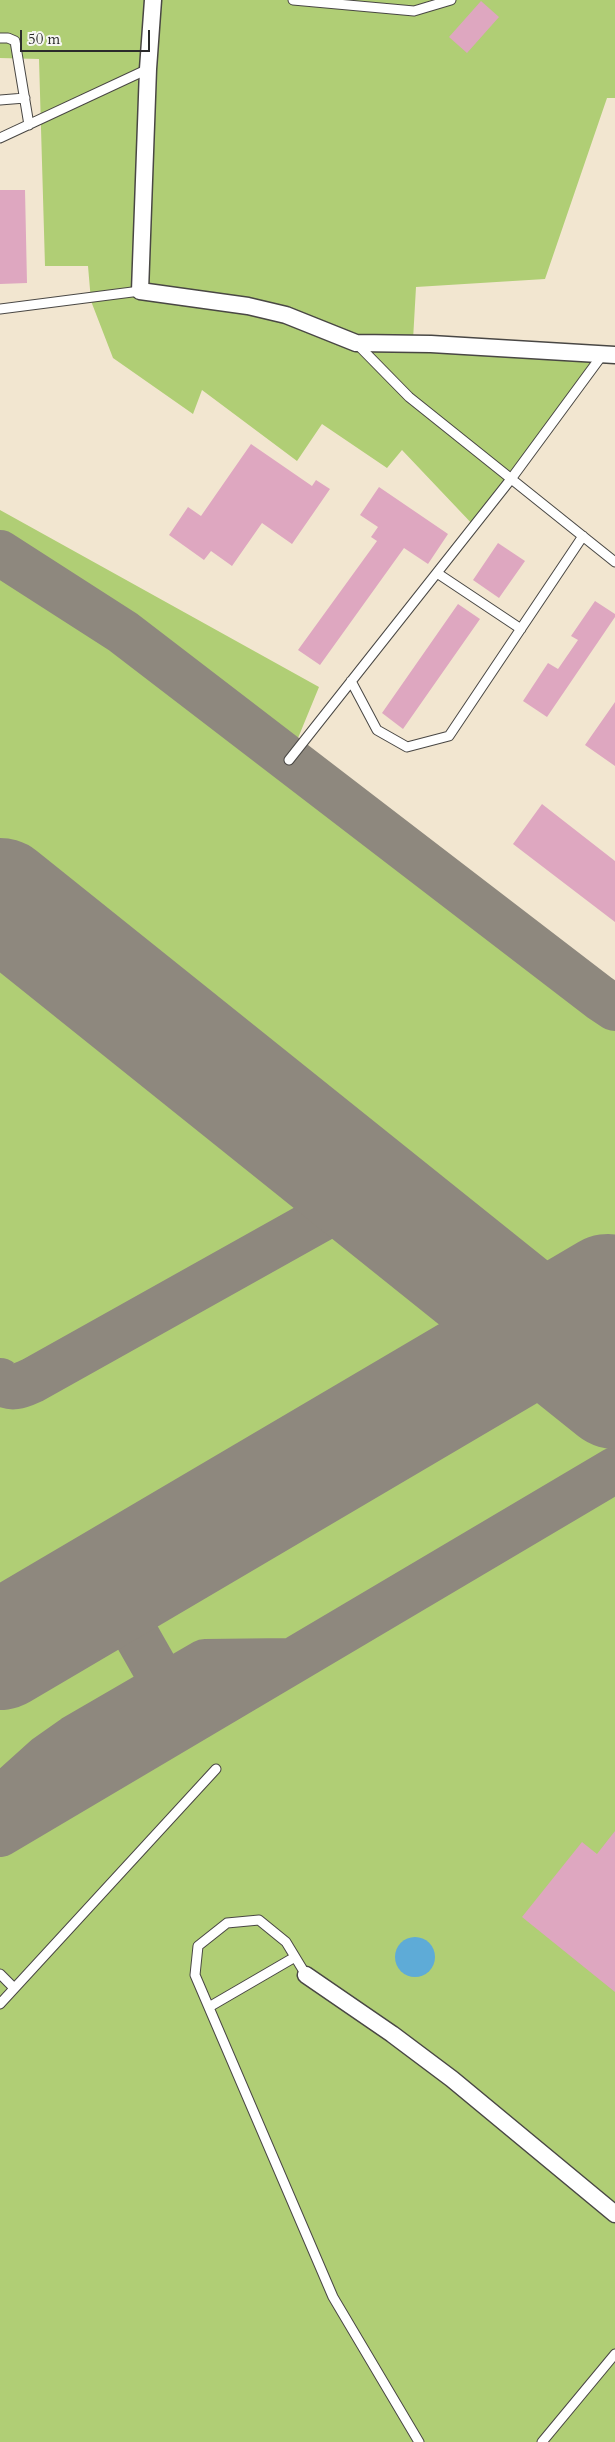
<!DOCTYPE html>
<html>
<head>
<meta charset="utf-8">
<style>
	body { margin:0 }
	#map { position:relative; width:615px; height:2442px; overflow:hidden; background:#f2e6d0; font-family:Cardo,serif }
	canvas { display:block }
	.scale { position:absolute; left:20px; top:30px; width:130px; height:22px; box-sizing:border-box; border:2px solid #2b2b2b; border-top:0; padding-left:6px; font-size:15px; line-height:18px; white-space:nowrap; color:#2b2b2b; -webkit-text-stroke:4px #f6f6f2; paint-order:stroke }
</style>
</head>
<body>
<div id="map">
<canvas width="615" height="2442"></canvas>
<div class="scale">50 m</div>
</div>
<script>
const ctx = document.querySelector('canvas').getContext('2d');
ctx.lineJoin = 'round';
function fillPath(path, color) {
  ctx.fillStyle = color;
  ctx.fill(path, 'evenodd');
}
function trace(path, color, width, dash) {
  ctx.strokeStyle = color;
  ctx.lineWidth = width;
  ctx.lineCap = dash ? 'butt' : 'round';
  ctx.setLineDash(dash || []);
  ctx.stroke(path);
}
const green = new Path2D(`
	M0,0h615v98h-8l-62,181 -129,8 -3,53 185,14 -122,174 -74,-78 -15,18 -65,-44 -25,37 -95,-71 -9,24 -80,-56 -22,-57 -3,-35h-43l-6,-207 -39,-1z
	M0,510l319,177 -30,73 171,150 155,116v1416h-615z`);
const water = new Path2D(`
	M395 1957a20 20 0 1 1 40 0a20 20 0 1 1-40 0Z`);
const taxiway = new Path2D(`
	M0,553l123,79 477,366 15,10
	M0,1381c11,10 22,4 33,-1l336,-188
	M109,1587l71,125
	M0,1799l47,-42 27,-19 131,-76 85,-1
	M0,1834l615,-364`);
const runway = new Path2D(`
	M0,897l615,493
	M0,1651l608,-358`);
const building = new Path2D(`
	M481,1l18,16 -32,36 -18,-16z
	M0,190h25l2,93 -27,1z
	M251,444l61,42 4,-6 14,9 -38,55 -30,-21 -30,43 -21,-15 -7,9 -35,-25 19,-28 13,9z
	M379,487l69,47 -20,30 -24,-16 -84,117 -22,-15 79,-109 -6,-4 7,-10 -18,-12z
	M498,543l27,18 -26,37 -26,-18z
	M595,601l20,13v3l-68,100 -24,-16 25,-38 10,6 20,-29 -7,-4z
	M458,604l22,15 -77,110 -21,-16z
	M615,702v64l-30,-21z
	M542,804l73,57v61l-102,-78z
	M615,1831v161l-93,-75 60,-75 15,12z`);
const service = new Path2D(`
	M293,0l121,11 37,-11
	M0,38h8l7,3 14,84
	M0,100l25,-2
	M0,138l148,-69
	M0,309l140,-18
	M356,343l53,54 206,165
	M437,573l84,56
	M351,681l26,49 30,17 42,-11 134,-200
	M289,760l222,-281 92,-125
	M0,1974l14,14
	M306,1975l-20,-33 -27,-22 -32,3 -29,23 -3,29 138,322 86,145
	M0,2004l216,-235
	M209,2007l86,-50
	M542,2442l73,-88`);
const minor = new Path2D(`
	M153,0l-5,69 -8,222 108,15 38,9 70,28 75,1 184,11
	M306,1975l86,59 60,45 163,135`);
fillPath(green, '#b0ce75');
fillPath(water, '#5eabd7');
trace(taxiway, '#8e887e', 46);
trace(runway, '#8e887e', 118);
fillPath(building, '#dea7c0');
trace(service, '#494744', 11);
trace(minor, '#494744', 19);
trace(service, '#fff', 9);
trace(minor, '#fff', 16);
</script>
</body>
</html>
